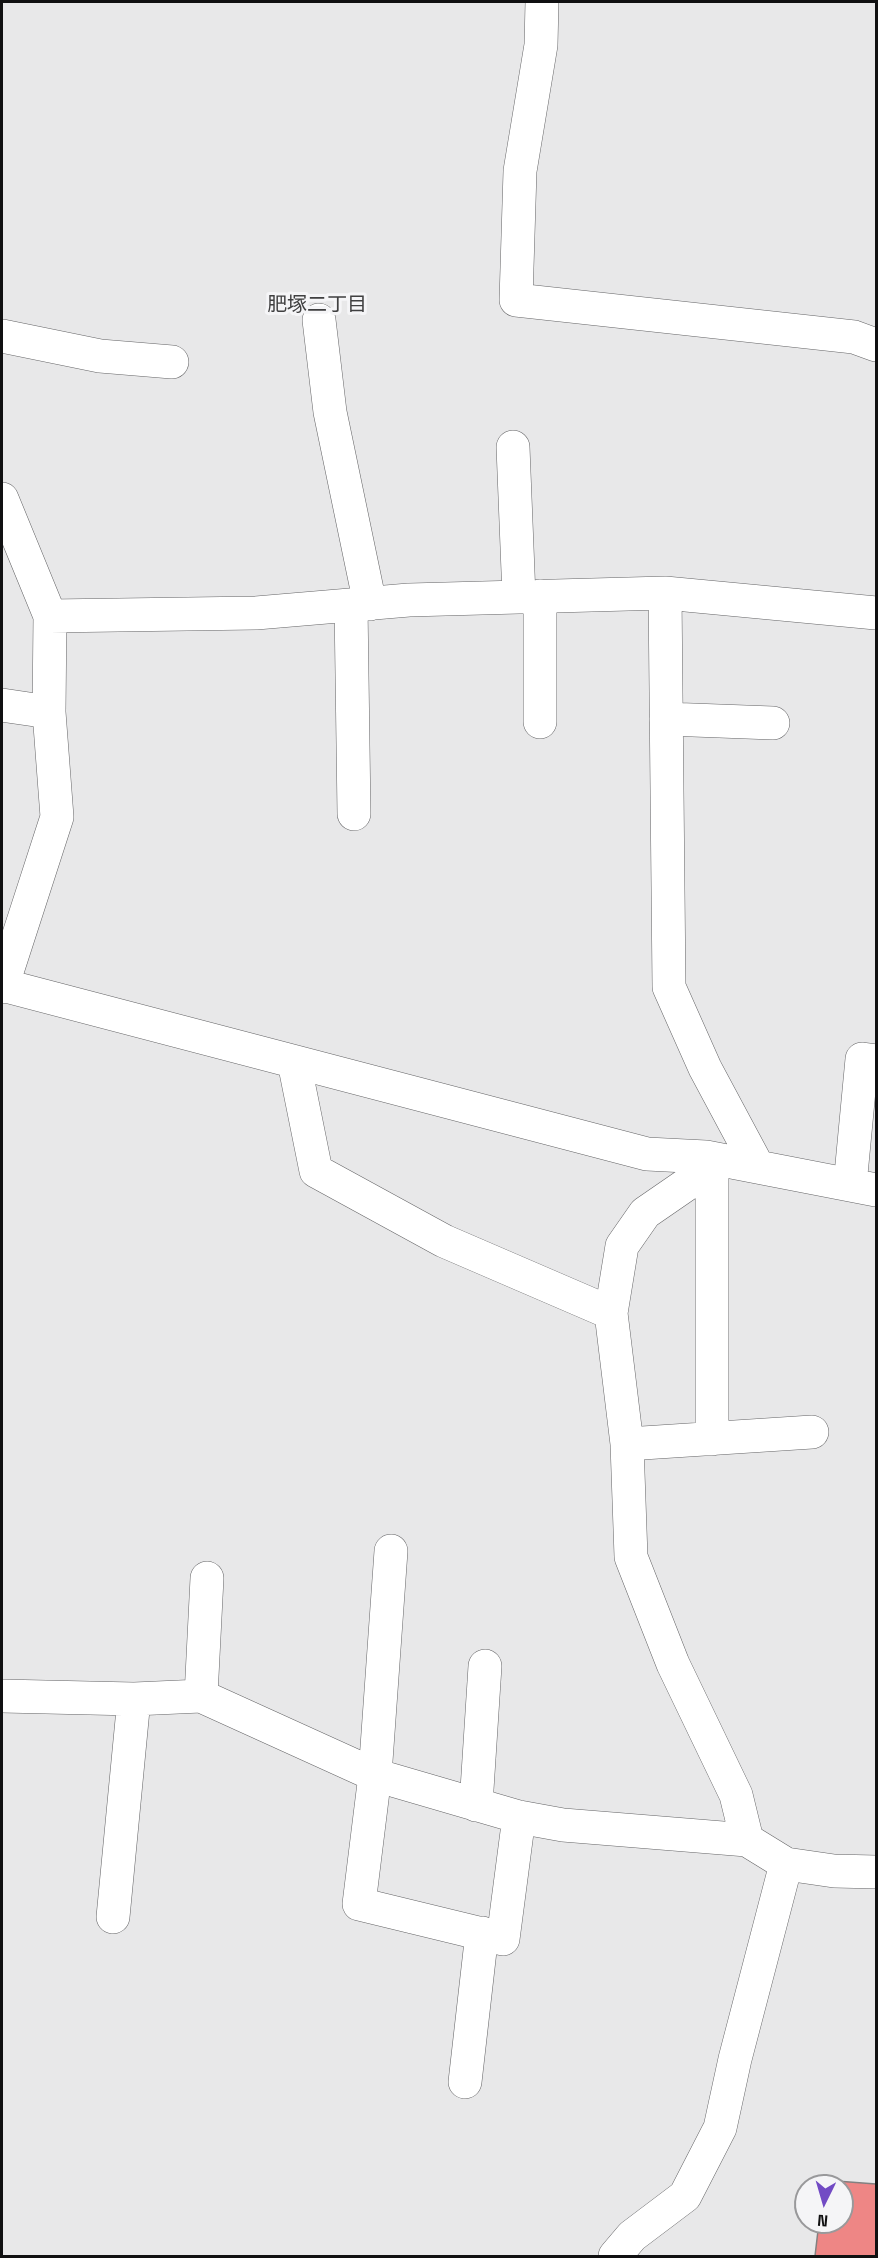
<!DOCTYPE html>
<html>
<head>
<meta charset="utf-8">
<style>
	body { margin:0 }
	#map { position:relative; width:878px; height:2258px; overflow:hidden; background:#e8e8e9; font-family:"Space Grotesk",sans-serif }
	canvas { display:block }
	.frame { position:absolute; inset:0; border:3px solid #101011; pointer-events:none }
	.north { position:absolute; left:794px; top:2174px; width:60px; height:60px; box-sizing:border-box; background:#f5f5f7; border:2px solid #99999b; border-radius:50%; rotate:185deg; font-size:16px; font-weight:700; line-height:24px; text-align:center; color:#101011 }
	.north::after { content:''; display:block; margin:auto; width:21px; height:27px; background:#724bc4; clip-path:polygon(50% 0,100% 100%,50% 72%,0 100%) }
</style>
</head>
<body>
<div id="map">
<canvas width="878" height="2258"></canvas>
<div class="frame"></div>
<div class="north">N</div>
</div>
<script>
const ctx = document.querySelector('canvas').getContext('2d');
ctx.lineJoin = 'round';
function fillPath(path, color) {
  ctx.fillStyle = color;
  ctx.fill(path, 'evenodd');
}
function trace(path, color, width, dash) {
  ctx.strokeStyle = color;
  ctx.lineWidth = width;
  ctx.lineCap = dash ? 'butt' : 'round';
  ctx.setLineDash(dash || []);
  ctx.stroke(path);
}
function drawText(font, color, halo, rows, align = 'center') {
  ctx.font = font + ' "Space Grotesk","Noto Sans JP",sans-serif';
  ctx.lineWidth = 6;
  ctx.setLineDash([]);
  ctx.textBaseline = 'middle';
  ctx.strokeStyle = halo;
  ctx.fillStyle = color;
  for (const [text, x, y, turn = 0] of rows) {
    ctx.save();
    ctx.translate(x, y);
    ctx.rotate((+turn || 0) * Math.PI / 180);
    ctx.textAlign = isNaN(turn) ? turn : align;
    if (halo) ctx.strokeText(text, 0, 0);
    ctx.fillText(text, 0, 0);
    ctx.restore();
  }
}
const building = new Path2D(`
	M823,2180l53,4v72h-61l4,-34h23v-36h-20z`);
const minor = new Path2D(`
	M542,2l-1,43 -21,126 -4,129 338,37 22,8
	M319,320l11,92 40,192
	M2,336l98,20 72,6
	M513,447l6,150
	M2,499l48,117 -1,96 8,105 -55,170
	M665,593l4,394 36,81 53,99
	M351,605l3,209
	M50,616l206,-3 153,-13 256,-7 211,20
	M2,705l47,7
	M666,719l107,4
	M540,722v-126
	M2,985l645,169 59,3 170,33
	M294,1062l22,109 128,70 167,72
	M706,1157l-16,25 -45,31 -23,33 -11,67 16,131 4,113 42,107 63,131 11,45
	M706,1157l6,22v260
	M850,1185l12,-126 14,2
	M627,1444l185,-12
	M391,1551l-16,224 -16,129 144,35 16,-122
	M2,1696l132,3 67,-3 174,79 144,42 44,8 184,15 39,24 48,7 42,1
	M201,1696l6,-118
	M476,1805l9,-139
	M113,1917l21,-218
	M465,2082l17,-149
	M615,2256l17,-20 53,-40 35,-68 15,-69 51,-195`);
const neighbourhoodNames = [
	["肥塚二丁目",317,306]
];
fillPath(building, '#ee8685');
trace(building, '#828080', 1.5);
trace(minor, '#646466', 34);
trace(minor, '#fff', 33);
drawText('20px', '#404041', '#f5f5f7', neighbourhoodNames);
</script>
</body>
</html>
